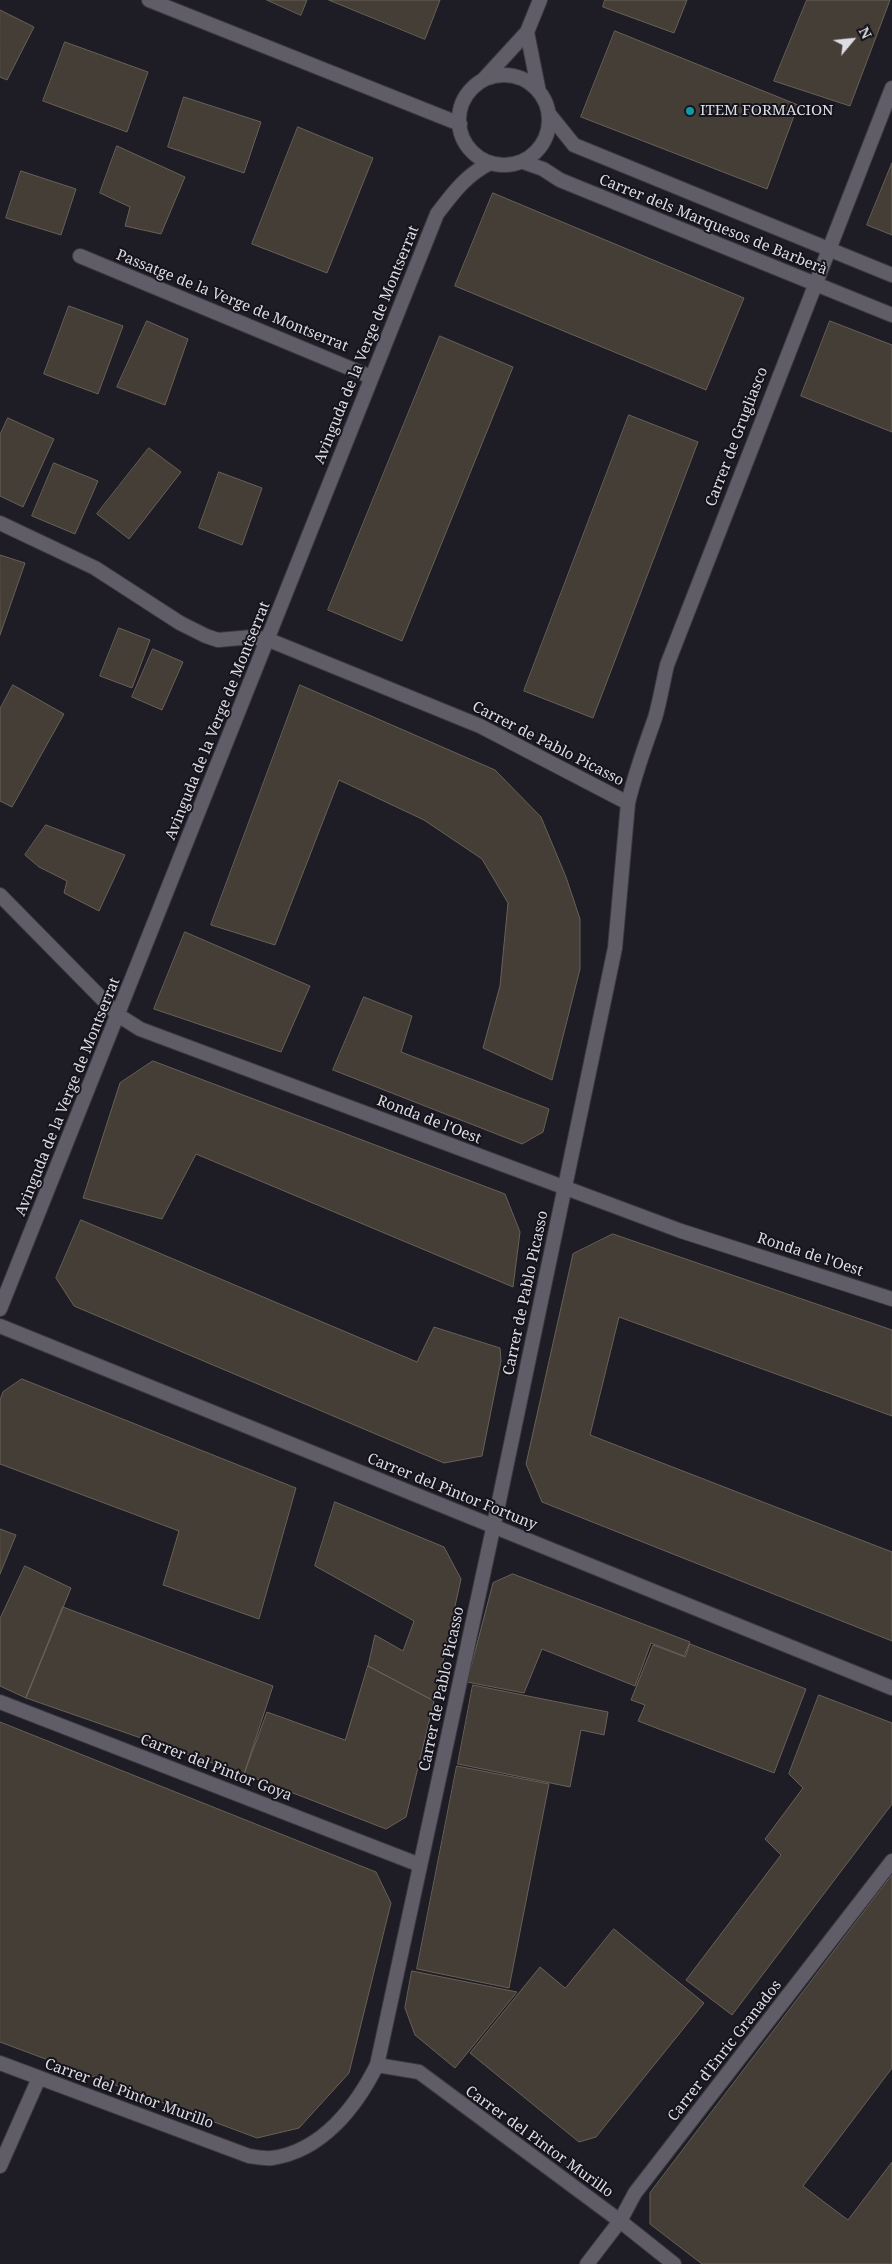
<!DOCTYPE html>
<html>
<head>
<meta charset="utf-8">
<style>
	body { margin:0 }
	#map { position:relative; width:892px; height:2264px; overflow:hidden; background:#1e1c24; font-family:"Noto Serif",serif }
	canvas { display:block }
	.north { position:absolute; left:827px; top:15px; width:50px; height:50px; -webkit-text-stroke:4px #15131b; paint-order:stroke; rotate:62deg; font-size:14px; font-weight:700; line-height:20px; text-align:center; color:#dddce2 }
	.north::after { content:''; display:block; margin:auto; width:18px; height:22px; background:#dddce2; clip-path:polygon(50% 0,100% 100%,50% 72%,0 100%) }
</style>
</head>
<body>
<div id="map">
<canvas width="892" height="2264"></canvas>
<div class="north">N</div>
</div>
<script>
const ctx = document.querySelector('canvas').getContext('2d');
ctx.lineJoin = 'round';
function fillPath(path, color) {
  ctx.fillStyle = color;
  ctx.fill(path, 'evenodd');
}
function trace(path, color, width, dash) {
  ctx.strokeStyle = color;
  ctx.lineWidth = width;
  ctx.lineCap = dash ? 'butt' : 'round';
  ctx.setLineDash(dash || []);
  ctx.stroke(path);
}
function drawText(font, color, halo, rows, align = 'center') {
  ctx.font = font + ' "Noto Serif",serif';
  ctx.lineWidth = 4;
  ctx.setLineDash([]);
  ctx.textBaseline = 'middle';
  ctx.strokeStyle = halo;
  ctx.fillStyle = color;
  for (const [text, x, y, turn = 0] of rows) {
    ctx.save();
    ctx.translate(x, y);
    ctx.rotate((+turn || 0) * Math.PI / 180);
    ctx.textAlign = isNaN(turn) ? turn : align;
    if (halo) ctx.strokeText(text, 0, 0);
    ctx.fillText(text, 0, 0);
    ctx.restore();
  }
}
const building = new Path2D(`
	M267,0h40l-6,15z
	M329,0h111l-15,39z
	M605,0h82l-13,33 -71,-26z
	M807,0h83l-40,106 -76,-25z
	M0,10l34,17 -27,53 -7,-3z
	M615,31l183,74 -31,84 -186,-72z
	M65,42l83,30 -21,60 -84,-31z
	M184,97l77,25 -17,51 -76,-26z
	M298,127l75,31 -46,115 -75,-29z
	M117,146l68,31 -24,57 -36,-8 5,-19 -30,-14z
	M892,163v72l-25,-10z
	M21,171l55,18 -15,46 -55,-17z
	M493,193l251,105 -38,92 -251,-104z
	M69,306l54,20 -25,68 -54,-20z
	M147,321l41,18 -23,66 -48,-18z
	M830,321l62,24v87l-91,-36z
	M440,336l73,31 -111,274 -74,-31z
	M629,415l69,27 -105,276 -69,-27z
	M8,418l46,21 -31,68 -23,-11v-61z
	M149,448l32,24 -52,67 -32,-25z
	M54,463l44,18 -23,53 -43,-18z
	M219,472l43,16 -20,57 -43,-17z
	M0,555l25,8 -25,72z
	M119,628l31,12 -18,48 -32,-12z
	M153,649l30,13 -21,48 -30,-13z
	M13,685l51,29 -52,93 -12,-6v-92z
	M300,685l195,85 46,47 25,60 14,42v50l-28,111 -69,-32 17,-62 8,-83 -26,-44 -58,-39 -85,-40 -64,165 -64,-20z
	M46,825l79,30 -26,56 -35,-18 3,-12 -28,-14 -14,-12z
	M185,932l125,54 -29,66 -127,-43z
	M364,997l48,19 -11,36 148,57 -6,23 -21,12 -189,-74z
	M153,1061l352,133 15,38 -7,55 -317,-133 -34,65 -79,-21 37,-115z
	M81,1220l336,142 17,-35 66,21 1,13 -19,95 -38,7 -370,-157 -18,-28z
	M613,1234l279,96v86l-273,-99 -29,118 302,117v89l-350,-139 -16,-38 47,-210z
	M22,1379l274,109 -37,131 -96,-34 16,-54 -179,-67v-64l3,-8z
	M335,1502l109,45 17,32 -27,122 -66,-35 7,-31 28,16 11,-30 -99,-55z
	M0,1529l16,6 -16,39z
	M25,1566l46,22 -45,110 -26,-12v-67z
	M513,1574l177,68 -6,14 -33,-13 -16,43 -93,-37 -18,44 -57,-11 26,-99z
	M63,1607l210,79 -29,88 -218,-76z
	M690,1644l116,45 -32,84 -136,-52 7,-16 -14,-5 22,-55 32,12z
	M368,1666l66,35 -28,116 -20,12 -142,-55 23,-62 78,28z
	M473,1685l135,27 -4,23 -23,-5 -11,57 -112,-23z
	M819,1695l73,28v81l-160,211 -46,-35 95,-125 -16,-16 38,-51 -14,-14z
	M0,1722l376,150 15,31 -42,170 -50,55 -42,10 -257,-96z
	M457,1766l92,18 -40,204 -92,-19z
	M892,1875v193l-89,118 45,34 44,-58v102h-190l-52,-40v-31z
	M614,1929l90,74 -108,134 -17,5 -109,-89 70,-86 25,21z
	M412,1971l105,21 -62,76 -40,-33 -10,-27z`);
const minor = new Path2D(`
	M149,0l311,124
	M527,32l12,60
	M459 120a45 45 0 1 1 90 0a45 45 0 1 1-90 0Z
	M483,80l44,-48 13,-32
	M549,114l25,31 318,130
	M523,162l20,7 17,11 332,135
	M80,256l291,121
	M0,523l95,45 85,55 26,13 12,4 34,-3 17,3 211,86 148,77
	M0,895l118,120 22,14 541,202 211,68
	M0,1309l437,-1095c16,-21 29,-39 53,-51
	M0,1326l892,362
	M0,1702l420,163
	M0,2063l249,93c7,1 16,3 23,2 50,-7 84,-51 105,-93l122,-564 116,-553 13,-145c7,-30 17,-57 27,-85 5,-17 8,-36 12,-53l225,-577
	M377,2065l42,7 201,149 54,43
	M0,2166l39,-88
	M587,2264l33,-43 15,-28 257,-332`);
const markers = [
	[690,111,5,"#0f9aa8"]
];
const poiNames = [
	["ITEM FORMACION",700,111]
];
const streetNames = [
	["Carrer dels Marquesos de Barberà",713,225,22],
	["Passatge de la Verge de Montserrat",232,301,22],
	["Avinguda de la Verge de Montserrat",367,345,-68],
	["Carrer de Grugliasco",737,437,-69],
	["Avinguda de la Verge de Montserrat",218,721,-68],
	["Carrer de Pablo Picasso",548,744,27],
	["Avinguda de la Verge de Montserrat",68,1097,-68],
	["Ronda de l'Oest",429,1120,21],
	["Ronda de l'Oest",810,1255,18],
	["Carrer de Pablo Picasso",526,1293,-78],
	["Carrer del Pintor Fortuny",452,1492,22],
	["Carrer de Pablo Picasso",442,1689,-78],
	["Carrer del Pintor Goya",216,1768,21],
	["Carrer d'Enric Granados",725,2051,-52],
	["Carrer del Pintor Murillo",129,2094,20],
	["Carrer del Pintor Murillo",539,2142,36]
];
fillPath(building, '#453e36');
trace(building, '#686158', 1);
trace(minor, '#3b3940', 16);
trace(minor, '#605d68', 14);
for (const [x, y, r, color] of markers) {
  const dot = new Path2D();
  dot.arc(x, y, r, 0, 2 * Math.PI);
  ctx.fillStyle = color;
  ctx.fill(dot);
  trace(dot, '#15131b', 2);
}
drawText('15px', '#dddce2', '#15131b', poiNames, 'left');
drawText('15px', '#dddce2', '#15131b', streetNames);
</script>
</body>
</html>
